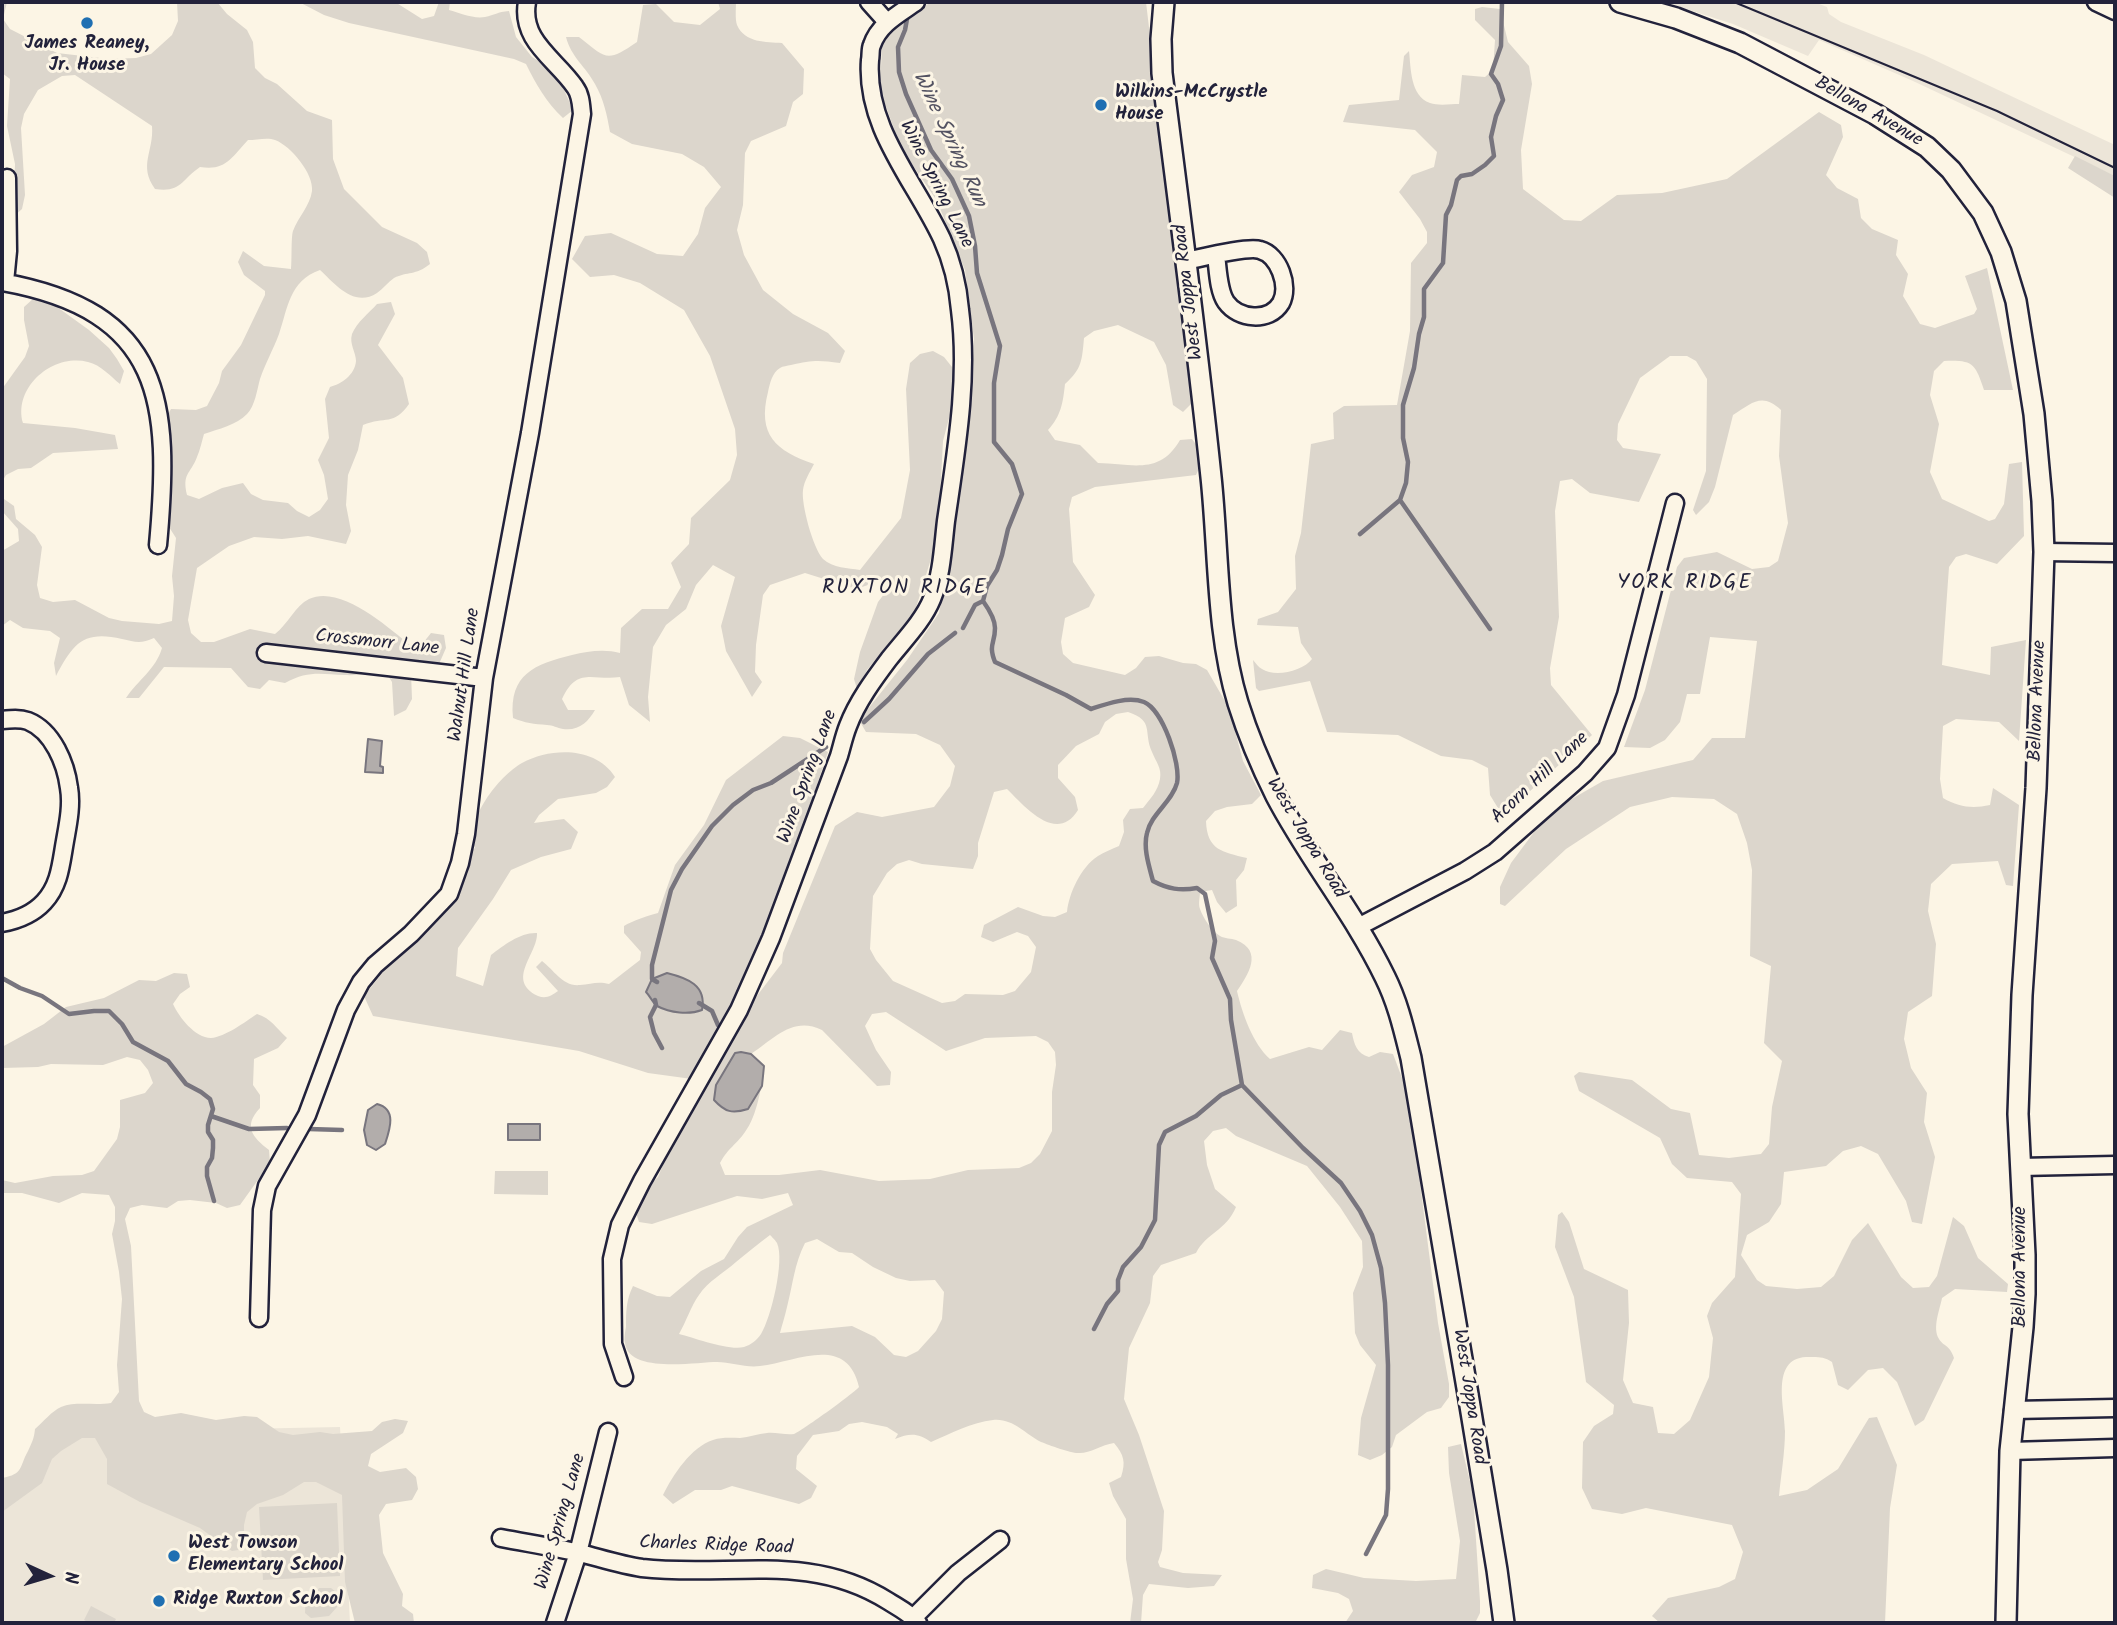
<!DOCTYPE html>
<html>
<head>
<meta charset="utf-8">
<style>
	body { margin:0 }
	#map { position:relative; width:2117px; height:1625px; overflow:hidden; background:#fcf5e5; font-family:Kalam,sans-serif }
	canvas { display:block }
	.frame { position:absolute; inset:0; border:4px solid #22223b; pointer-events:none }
	.north { position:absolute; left:14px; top:1541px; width:70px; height:70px; -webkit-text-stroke:5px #fcf5e5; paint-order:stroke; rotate:94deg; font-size:19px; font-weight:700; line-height:28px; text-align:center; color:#22223b }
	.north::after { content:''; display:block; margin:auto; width:24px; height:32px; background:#22223b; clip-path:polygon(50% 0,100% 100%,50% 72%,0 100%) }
</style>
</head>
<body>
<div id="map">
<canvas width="2117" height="1625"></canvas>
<div class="frame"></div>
<div class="north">N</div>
</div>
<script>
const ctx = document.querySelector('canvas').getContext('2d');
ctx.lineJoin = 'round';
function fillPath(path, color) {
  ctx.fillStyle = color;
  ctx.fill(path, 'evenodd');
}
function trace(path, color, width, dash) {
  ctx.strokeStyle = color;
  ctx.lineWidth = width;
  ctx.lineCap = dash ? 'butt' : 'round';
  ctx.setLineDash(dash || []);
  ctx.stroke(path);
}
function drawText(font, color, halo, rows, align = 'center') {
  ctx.font = font + ' Kalam,sans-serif';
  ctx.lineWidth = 6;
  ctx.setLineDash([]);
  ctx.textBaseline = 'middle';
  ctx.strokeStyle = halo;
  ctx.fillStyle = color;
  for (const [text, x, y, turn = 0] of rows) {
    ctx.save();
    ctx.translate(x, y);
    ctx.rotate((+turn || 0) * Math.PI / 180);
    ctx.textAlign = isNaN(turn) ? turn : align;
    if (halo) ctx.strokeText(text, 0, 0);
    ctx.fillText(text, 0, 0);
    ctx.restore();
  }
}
const built = new Path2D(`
	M1664,2h150l13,5 2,7 12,8 83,33 191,90v31l-202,-95 -94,-41 -11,16 -75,-32z
	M340,1427l10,196h-348v-135h33l2,-55z`);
const green = new Path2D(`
	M2,2h5l-4,17 7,10 47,24 52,6 27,-1 15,-4 21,-19 6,-14 -1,-19h40l10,12 20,16 6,12 2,26 10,10 12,6 30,27 25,9 1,39 11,30 38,38 35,16 10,9 3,12c-15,12 -22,7 -36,14 -6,4 -11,11 -17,15 -23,15 -42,-9 -57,-23 -31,11 -32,38 -41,64 -6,16 -14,30 -19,45 -3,11 -5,27 -13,35 -10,11 -29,15 -43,20 -2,7 -4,16 -7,23 -7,18 -15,16 -10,38l12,4 23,-11 21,-5 8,11 12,6 25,3 9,8 12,6 11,-7 8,-11 -4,-24 -6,-15 11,-22 -4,-39 5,-12c11,-3 25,-12 26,-26 0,-9 -7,-17 -4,-27 5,-12 17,-21 25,-30l14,-2 4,12 -17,31 25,33 6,26c-15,22 -24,12 -46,21l-5,25 -10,25 -2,30 5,26 -5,13 -38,-8 -26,3 -28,-2 -25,9 -32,22 -9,52 3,13 10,9h13l36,-13 25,5c13,-10 20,-28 34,-35 31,-15 79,28 101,46l13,-2 8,-10 13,2 2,13 -7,16 -176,-14 148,23 1,26 -6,11 -12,6 -2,-34 -7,-11c-13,1 -27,5 -40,4 -24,-1 -37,-5 -60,8l-16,-3 -9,9 -12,-2 -17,-19 -67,-1 -25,31h-13c12,-18 30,-29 36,-50l-8,-10c-13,6 -19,4 -32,1 -39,-9 -49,5 -66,37l-2,-13 6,-25 -10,-7 -27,-3 -13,-8 -8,6v-75l17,-10 -1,-12 -16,-18v-12h2l10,7 2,13 19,16 7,12 -5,38 3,13 13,4 22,-2 34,18 13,3 37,3 13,-3 2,-25 -2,-20 4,-38 -7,-11 -1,-13 -3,-94 6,-11 25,1 11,-4 12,-23 3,-12 19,-26 24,-50v-4l-21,-16 -6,-13 5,-11 21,15 27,3c1,-8 0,-33 2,-38 5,-14 17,-25 19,-40 2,-17 -21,-45 -37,-51 -7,-3 -19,0 -27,0 -17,18 -22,31 -48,27 -19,13 -19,26 -45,22 -17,-24 -1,-37 -3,-63l-77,-51 -13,1 -24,14 -14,24 -3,14 4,67 -3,14 -9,8 2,-53 -8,-38 3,-47 -8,-6z
	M299,2h96l27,17 12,-3 5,-14h11l-1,8c11,3 24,9 36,7 10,-2 12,-5 24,-6l7,26 16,20 12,7 17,19 12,27 -10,8c-17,-16 -27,-34 -37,-54l-12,-5 -165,-36 -25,-8z
	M718,2h18c0,6 -1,17 1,23 8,18 29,17 45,18l22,26 -1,25 -10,8 -7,24 -35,15 -6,12 -2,52 -6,25 7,25 19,35 30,24 35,19 17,18 -5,12c-21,-3 -28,-3 -49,2 -4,1 -8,1 -11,3 -8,5 -10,15 -12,24 -11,43 8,59 46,72 -4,8 -10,17 -11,26 -2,14 10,58 20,69 10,9 25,9 37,11l41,-52 9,-48 -4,-81 4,-26 10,-9 13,-3 11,6 8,10 4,25 -13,49 -5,95 -23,75 -48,59 -9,22 -4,-13 6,-27 18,-50 16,-21h-14l-24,8 -51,-16 -35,12 -7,10 -7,50 -1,27 7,10 -10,15 -26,-46 -5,-25 14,-49 -22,-12 -17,20 -10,24 -20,16 -13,22 -5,50 2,25 -21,-17 -9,-28c-27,4 -43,-11 -58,22l6,11h27c-7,12 -16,21 -32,19 -6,-1 -10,-4 -16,-4 -13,-1 -22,-2 -34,-7 -4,-44 22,-54 59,-63 16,-4 33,-6 48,-2l1,-25 21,-19h26l13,-22 -10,-24 18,-19 2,-26 39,-38 7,-25 -2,-26 -25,-73 -26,-46 -44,-27 -26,-8 -24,2 -18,-18 13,-23 26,-3 46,21 26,2 15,-22 7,-26 16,-21 -17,-20 -22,-13 -50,-10 -22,-12c-3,-17 -6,-32 -15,-48 -9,-17 -24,-27 -29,-47h13c28,22 27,26 58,5l6,-37 13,-1 18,18 26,3 20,-16z
	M931,2h215l47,400 -10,10 -10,-7 -7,-40 -12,-23 -36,-17 -24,6 -10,7c-2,22 -2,31 -19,46 -2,19 -4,32 -17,46l7,10 25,5 18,18c35,1 62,12 82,-23l12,-1 8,11 2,12 -6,13 -101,12 -23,10 -3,12 4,53 22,33 -6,12 -24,11 -4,24 2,12 10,9 52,12 11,-7 9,-11 14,-1 24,7 13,1 11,6 22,38 14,53 18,34 -9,9 -25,3 -12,4 -9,10c1,29 16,31 41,37l-3,12 -8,10 1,26 -11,7 -9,-11 -5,-12 -12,2c0,5 -2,12 0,17 3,9 12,22 20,27 5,3 11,2 16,4 28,11 12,35 1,51 5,22 16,53 33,68l39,-12 13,3 18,-20 12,3c2,11 5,21 17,24l11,-5 13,2 14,37 2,26 6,27 23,179 11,61v13l-8,11 -14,4 -31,23 -4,12 -10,8 -12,5 -12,-5 3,-37 15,-53 -16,-20 -5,-12 -2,-40 10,-26 -1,-26 -22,-34 -33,-41 -71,-30 -10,-8 -13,3 -9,10 3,24 8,24 21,18c-10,24 -30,26 -40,46l-35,12 -8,11 -3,27 -21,45 -5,51 15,36 25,76 -2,39 -4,12 2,5 23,6 39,2 -8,11 -26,2 -39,-4 -6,11 -2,28h-11l3,-24 -7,-40v-40l-13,-23 -4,-13 12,-6c5,-15 3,-22 -7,-34 -13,2 -25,11 -36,10 -8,0 -29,-8 -37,-11 -16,-8 -28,-24 -48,-22 -21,2 -43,14 -62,22 -13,-9 -21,-9 -36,-3l3,-5 -11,-7 -25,-5 -13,2 -10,7 -26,4 -16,21 -1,13 21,17 -6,12 -12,6 -67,-18 -11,4h-26l-22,14 -10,-9c10,-20 28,-48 50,-55 9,-3 18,-2 27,-2 9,-1 18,-4 27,-5 8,-1 18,2 27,1 6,-2 59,-40 65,-47 -12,-54 -64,-25 -99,-21 -14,2 -29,-4 -43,-4 -21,0 -88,12 -92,-19 -1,-4 0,-11 1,-16 0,-15 0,-27 7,-41l24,10 13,1 31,-26 23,-12 14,-22 9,-10 46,-22 -5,-12 -26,6 -25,-3 -85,28 -13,-2 -4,-12 3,-14 20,-19 15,-36 64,-119 45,-59 1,-10 52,-127 22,-14 25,5 52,-10 16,-21 5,-20 -15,-21 -24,-11 -50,-2 -7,-12 48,-60 32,-47 9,-46 22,-160 4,-68 -9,-69 -28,-69 -36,-53 -21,-58 2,-45 14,-20zM1128,712c27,9 15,20 24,40 4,10 10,16 8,27 -2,12 -10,20 -17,29l-13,1 -7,11 1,12 -5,14c-7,3 -15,6 -21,10 -17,11 -29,37 -31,56l-12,5 -12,-1 -25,-9 -34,18 -3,12 12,5 24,-10 11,4 8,11 -5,25 -16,19 -12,4 -38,-1 -10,7 -13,2 -49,-22 -17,-21 -6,-11 3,-53 14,-23 10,-9 12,-4 13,4 51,5 5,-13v-13l16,-51 13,-3c19,19 50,55 71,21l-3,-13 -17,-19v-13l18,-19 23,-12 6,-12 11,-8zM886,1012l60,39 39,-13 51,-2 12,6 7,10 1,13 -4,27v39l-12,23 -9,9 -12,5 -51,2 -38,9 -51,2 -59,-11 -41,5h-54l-5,-12c9,-16 16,-18 25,-31 12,-16 17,-46 19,-66l-13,-12c24,-16 42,-38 71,-24l55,56 13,-1 1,-13 -15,-22 -11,-24 7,-12zM770,1235c2,2 6,6 7,8 8,17 -6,75 -16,91 -4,6 -10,11 -17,13 -15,4 -49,-9 -65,-13 7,-12 12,-28 20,-39 9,-14 25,-22 37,-33 11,-9 22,-18 34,-27zM817,1239l22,13 13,1 21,14 23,11 14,3 25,-1 9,12 -2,27 -6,12 -18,20 -12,6 -12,-2 -19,-18 -23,-11 -72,7c2,-8 5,-17 7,-26 6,-23 7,-42 18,-64z
	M1482,7l18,2 8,33 21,24 3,18 -11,66 2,39 41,31 17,1 36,-26 45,-2 65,-14 92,-67 22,13 2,12 -17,38 11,13 21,11 3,19 11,11 26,11 -2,15 12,19 -5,22 17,28 15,4 39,-14 3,-5 -12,-33 22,-8 26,122h-29c-9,-27 -11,-30 -40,-29l-10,10 -4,24 9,29 -9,48 12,27 47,22 6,-2 9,-15 5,-40 13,-2 2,74 -27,28 -31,-10 -10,3 -7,10 -7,98 48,10 1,-28 35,-7 -7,101 -20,-19 -43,-3 -13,7 -3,53 3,19c16,9 29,11 47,7l3,-17 26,17 -6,81 -7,-1 -8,-24 -46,3 -21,20 -3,27 8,33 -4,52 -24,16 -4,27 7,29 16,25 -3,29 11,35 -13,67 -10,-2 -6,-21 -28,-47 -17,-8 -18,5 -17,15 -42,6 -3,32 -12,18 -22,13 -6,20 16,25 9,6 31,3 24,-2 13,-11 18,-36 16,-17 33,54 12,11 16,-1 8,-11 16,-59 11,9 14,32 30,26 -1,8 -52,-3 -13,9c-2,11 -10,30 -3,41 5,8 10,5 15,19l-30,62 -9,6 -18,-44 -14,-14 -15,2 -20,20 -10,-5 -6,-23c-9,-6 -15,-5 -26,-5 -36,2 -21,51 -21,74 0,21 -4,44 -6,65l28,-6 31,-21 31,-51 8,-1 20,48 -7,43 -5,115h-225l-8,-7 16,-18 51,-11 16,-8 8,-27 -11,-27 -86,-17 -24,6 -30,-5 -10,-21 1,-46 11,-16 19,-12 1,-9 -28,-23 -12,-85 -19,-50 3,-32 4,-3 7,10 15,47 44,21 1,33 -6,57 10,23 20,4 5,26 16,1 16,-14 19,-43 4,-39 -6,-22 5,-13 23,-26 6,-83 -9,-12 -45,-4 -15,-14 -12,-26 -81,-47 -5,-15 5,-4 53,8 39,29 19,4 9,42 30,3 32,-4 8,-10 3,-37 10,-46 -18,-18 7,-77 -21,-10 2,-86 -5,-27 -10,-29 -23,-15 -42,-2 -42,10 -64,42 -61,57 -5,-2v-17l11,-24 38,-51 54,-31 90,-21 19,-22h33l12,-97 -47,-4 -10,57h-13l-7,28 -15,18 -15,8 -26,-1 21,-57 32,-123 7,-9 33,-6 35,17 17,-2 9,-6 10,-38 -9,-67 2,-46c-19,-18 -29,-7 -48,5l-18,72 -6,15 -13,13 -3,-5 13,-39 1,-92 -11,-18 -9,-5h-17l-30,22 -22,46 -1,16 6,8 38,6 -22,48 -49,-9 -18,-14 -12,2 -5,30 4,106 -9,51 1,17 41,50 -84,76 -7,2 -11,-18 -2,-27 -16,-8 -31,-4 -43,-21 -71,-3 -17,-51 -51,10 -3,-3 -3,-28c3,3 5,7 9,9 13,9 41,2 50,-10l-11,-16 -3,-16 -41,-2 1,-6 20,-7 18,-23 -1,-33 6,-23 10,-89 23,-5 -1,-26 11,-7 53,-1 13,-74 1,-68 16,-20v-11l-7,-13 -21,-27 13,-17 22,-8 3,-15 -22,-22 -72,-8 6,-17 50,-5 5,-44 5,-5c2,17 1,45 21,52 8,3 21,1 29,1l3,-29 23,2 8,-7 2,-30 -20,-20v-11z
	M2075,156l40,20v22l-47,-30z
	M34,298l12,1 43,31 20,18 8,11 7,12 -4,13c-10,-8 -19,-19 -32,-22 -35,-9 -75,25 -65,61l52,5 40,7 3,14 -65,4 -22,15 -13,1 -12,6 -4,7v-93l23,-32 4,-11 -5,-26v-13z
	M783,736l17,2 28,14 -61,182 -27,62 -48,83 -44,-6 -69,-22 -206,-35 -9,-20 35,-44 47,-42 22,-37 4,-23 3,-2c-11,-28 24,-72 47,-85 30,-16 74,-16 93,14l-8,10 -11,6 -38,6 -19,16 -5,8 30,-4 14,13 -7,17 -30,8 -30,13 -18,29 -35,49 -2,28 27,10 8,-31c13,-10 30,-23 46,-22 1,21 -32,47 1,63 8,3 13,0 20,-5l-22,-24 6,-6c12,9 21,26 38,24 11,-1 18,-4 29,-1l31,-24 1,-8 -17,-19v-7c8,-5 25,-11 34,-13l17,-48 29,-40 22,-45z
	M174,973l13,1 3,13 -10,7 -7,10c6,13 22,34 38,34 14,-1 34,-16 46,-24 15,5 18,13 30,24l-9,10 -24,11 -1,26 7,10v13c-17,18 -8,29 9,42l1,13 -30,42 -13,3 -11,-5 -26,-3 -12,1 -11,7 -25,-3 -12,3 -5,11 6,27 8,155 5,11 11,5 26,-4 35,7 28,-4 13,1 22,15 14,3 27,-3 13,2 39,-3 10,-9 13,-3 13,2 -5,12 -32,21 -3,12 12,6 26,-4 10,9 2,12 -6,11 -26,4 -7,11 4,38 20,41 -1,12 11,8 1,9h-59l-10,-41 -3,-87 -26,-13h-12l-21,13 -26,9 -10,8 -3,13v24l-12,2 -32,-23 -60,-26 -33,-18v-25l-12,-21h-13l-21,13 -9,8 -10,24 -40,29v-34c22,-4 17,-11 26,-27 4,-9 6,-12 7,-22 8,-7 17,-18 26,-22 15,-6 34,-1 50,-4l8,-11 -2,-27 5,-66 -3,-27 -7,-38 3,-13v-14l-6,-12 -27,-2 -23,10 -37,-10h-20v-13l13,3 38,-7 29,-1 12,-4 23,-32 3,-12v-27l25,-7 8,-10 -5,-13 -8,-10 -13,-3 -24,8 -52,-1 -13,3 -36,1v-21l42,-23 22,-17 38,-9 35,-18 17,1z
	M495,1171h53v24l-54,-1z
	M1461,1444l12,50 7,107v12l-5,10h-130l8,-12 -4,-12 -11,-6 -26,-5 1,-13 13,-6 38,9 52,3 40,-2 4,-38 -11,-68 -1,-26z
	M337,1503l3,73 -77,4 -4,-73z
	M319,1588h12l6,5v14l-8,9 -18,2 -6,-5 1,-20h10z
	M91,1606l25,13 -2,4h-24l-6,-3z`);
const water = new Path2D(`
	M368,739l14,2 -2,25 3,1v6l-18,-1z
	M667,973c20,5 40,12 35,37 -13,5 -32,3 -45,-4 -4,-3 -7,-10 -11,-14l6,-13z
	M741,1052l10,2 13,12 -2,20 -14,23c-16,5 -23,3 -34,-9l2,-15 19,-32z
	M377,1104c20,5 13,25 8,40l-9,6 -9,-5 -3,-15 4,-20z
	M508,1124h32v16h-32z`);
const stream = new Path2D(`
	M907,19l-2,11 -7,17 1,25 7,22 25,56 21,29 17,37 6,30 2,27 23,73 -6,37v59l18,22 10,30 -14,35 -6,26 -5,15 -10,16 -4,15 -8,4 -12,23
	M1400,500l90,129
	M1360,534l40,-34 6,-17 2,-21 -5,-24v-33l11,-37 5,-34 5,-17v-28l19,-26 3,-48 5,-10 6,-25 4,-4 11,-2 13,-9 9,-9 -3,-19 5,-21 7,-16 -5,-16 -7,-10 10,-28 1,-44
	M983,601c5,7 12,18 12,27 0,16 -7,16 0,34l71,33 25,14c15,-5 37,-13 53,-7 19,8 37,62 33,81 -5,19 -26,31 -30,50 -4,15 2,33 6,48 15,8 27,10 44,7l8,6 10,47 -3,17 18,41 1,21 11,65 61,63 38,35 19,28 12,24 9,33 4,35 3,62v124l-2,26 -20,39
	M864,722l25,-23 39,-45 27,-21
	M2,978l18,10 22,8 27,18 25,-3h15l13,13 11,18 35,19 18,23 15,8 9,7 3,10 -5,16v7l5,8v8l-1,10 -5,9v9l7,25
	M657,982l-5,-3v-14l19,-75 11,-21 30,-43 21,-21 20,-15 18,-7 55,-36
	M655,1000l1,5 -6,12 4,16 8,15
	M699,1003l13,8 6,14
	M211,1116l38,13 38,-1
	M309,1129l33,1
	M1094,1329l13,-25 11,-13v-11l5,-13 18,-20 14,-27 4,-75 6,-13 31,-16 25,-21 21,-10`);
const minor = new Path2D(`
	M869,2l17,19
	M2096,2l19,9
	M1186,261c15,-3 62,-15 74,-11 19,5 30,36 21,53 -12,20 -43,16 -55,-1 -8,-12 -8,-33 -10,-47
	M2,282c162,29 169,120 156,263
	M5,282l3,-31 -1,-73
	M2044,552l71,1
	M266,653l218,25
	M2,720c9,-1 18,-2 26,1 25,10 38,43 41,67 3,17 -1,36 -4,53 -4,22 -5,44 -21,61 -12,13 -26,18 -42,21
	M1358,927l107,-56 30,-19 90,-79 22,-25 19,-53 49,-192
	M2020,1167l95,-2
	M259,1318l3,-108 5,-24 40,-71 39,-105 15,-28 14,-17 36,-31 38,-40 11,-31 6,-29 18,-156 46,-245 52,-319c-1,-9 -1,-19 -7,-27 -19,-28 -55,-46 -48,-85
	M624,1377l-11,-33 -1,-85 8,-34 22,-44 97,-171 32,-72 68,-182c3,-10 5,-20 9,-30 9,-24 26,-47 41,-67 15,-19 34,-38 43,-60 10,-24 11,-53 14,-78 10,-69 23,-142 14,-211 -2,-24 -8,-49 -18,-71 -27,-58 -77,-111 -72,-179 1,-4 0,-11 2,-15 7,-21 27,-31 44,-43
	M2013,1410l102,-2
	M2010,1451l105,-3
	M501,1538c26,5 53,9 79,15 20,5 41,12 62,15 86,10 167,-17 246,33 11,7 22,12 30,22
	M913,1618l45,-45 42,-33
	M555,1623l23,-70 30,-121`);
const tertiary = new Path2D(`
	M1164,2l-3,37 1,34c17,134 35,269 49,404 8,75 5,154 27,226 10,32 23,63 38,93 33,63 78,117 109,181 13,26 19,53 26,81l59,348 27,164 7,53
	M1620,2l56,16 64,25 135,71 52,33 24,23 32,43 18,39 15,49 18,113 8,87 2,51 -8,236 -14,207 -4,119 7,141v39l-2,33 -13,124 -4,172`);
const tram = new Path2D(`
	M1734,2l263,109 118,57`);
const markers = [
	[87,23,7,"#1f6fb2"],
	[1101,105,7,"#1f6fb2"],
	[174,1556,7,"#1f6fb2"],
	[159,1601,7,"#1f6fb2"]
];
const poiNames = [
	["James Reaney,",87,45,"center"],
	["Jr. House",87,67,"center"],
	["Wilkins-McCrystle",1115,94],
	["House",1115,116],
	["West Towson",188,1545],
	["Elementary School",188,1567],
	["Ridge Ruxton School",173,1601]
];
const streetNames = [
	["Bellona Avenue",1868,113,30],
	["Wine Spring Lane",935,185,63],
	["West Joppa Road",1190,292,-97],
	["Crossmorr Lane",377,644,6],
	["Walnut Hill Lane",466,675,-82],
	["Bellona Avenue",2039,701,-88],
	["Wine Spring Lane",809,777,-70],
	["Acorn Hill Lane",1541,779,-43],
	["West Joppa Road",1305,839,59],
	["Bellona Avenue",2022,1267,-90],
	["West Joppa Road",1468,1397,81],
	["Wine Spring Lane",562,1522,-74],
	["Charles Ridge Road",716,1547,2]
];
const waterNames = [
	["Wine Spring Run",948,140,65]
];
const neighbourhoodNames = [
	["YORK RIDGE",1685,584],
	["RUXTON RIDGE",905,589]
];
fillPath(built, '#ece5d8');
fillPath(green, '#dcd6cc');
fillPath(water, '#b2adab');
trace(water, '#78757e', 2);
trace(stream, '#78757e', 4.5);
trace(minor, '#22223b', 21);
trace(tertiary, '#22223b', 24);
trace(minor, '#fcf5e5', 16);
trace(tertiary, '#fcf5e5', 19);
trace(tram, '#22223b', 2);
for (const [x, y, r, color] of markers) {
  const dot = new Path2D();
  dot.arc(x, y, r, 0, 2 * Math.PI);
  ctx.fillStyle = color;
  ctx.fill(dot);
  trace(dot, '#fcf5e5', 2.5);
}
drawText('bold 19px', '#22223b', '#fcf5e5', poiNames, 'left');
drawText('19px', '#22223b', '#fcf5e5', streetNames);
drawText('italic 21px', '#545362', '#fcf5e5', waterNames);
ctx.letterSpacing = '2px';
drawText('21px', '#22223b', '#fcf5e5', neighbourhoodNames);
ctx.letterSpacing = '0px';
</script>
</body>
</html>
